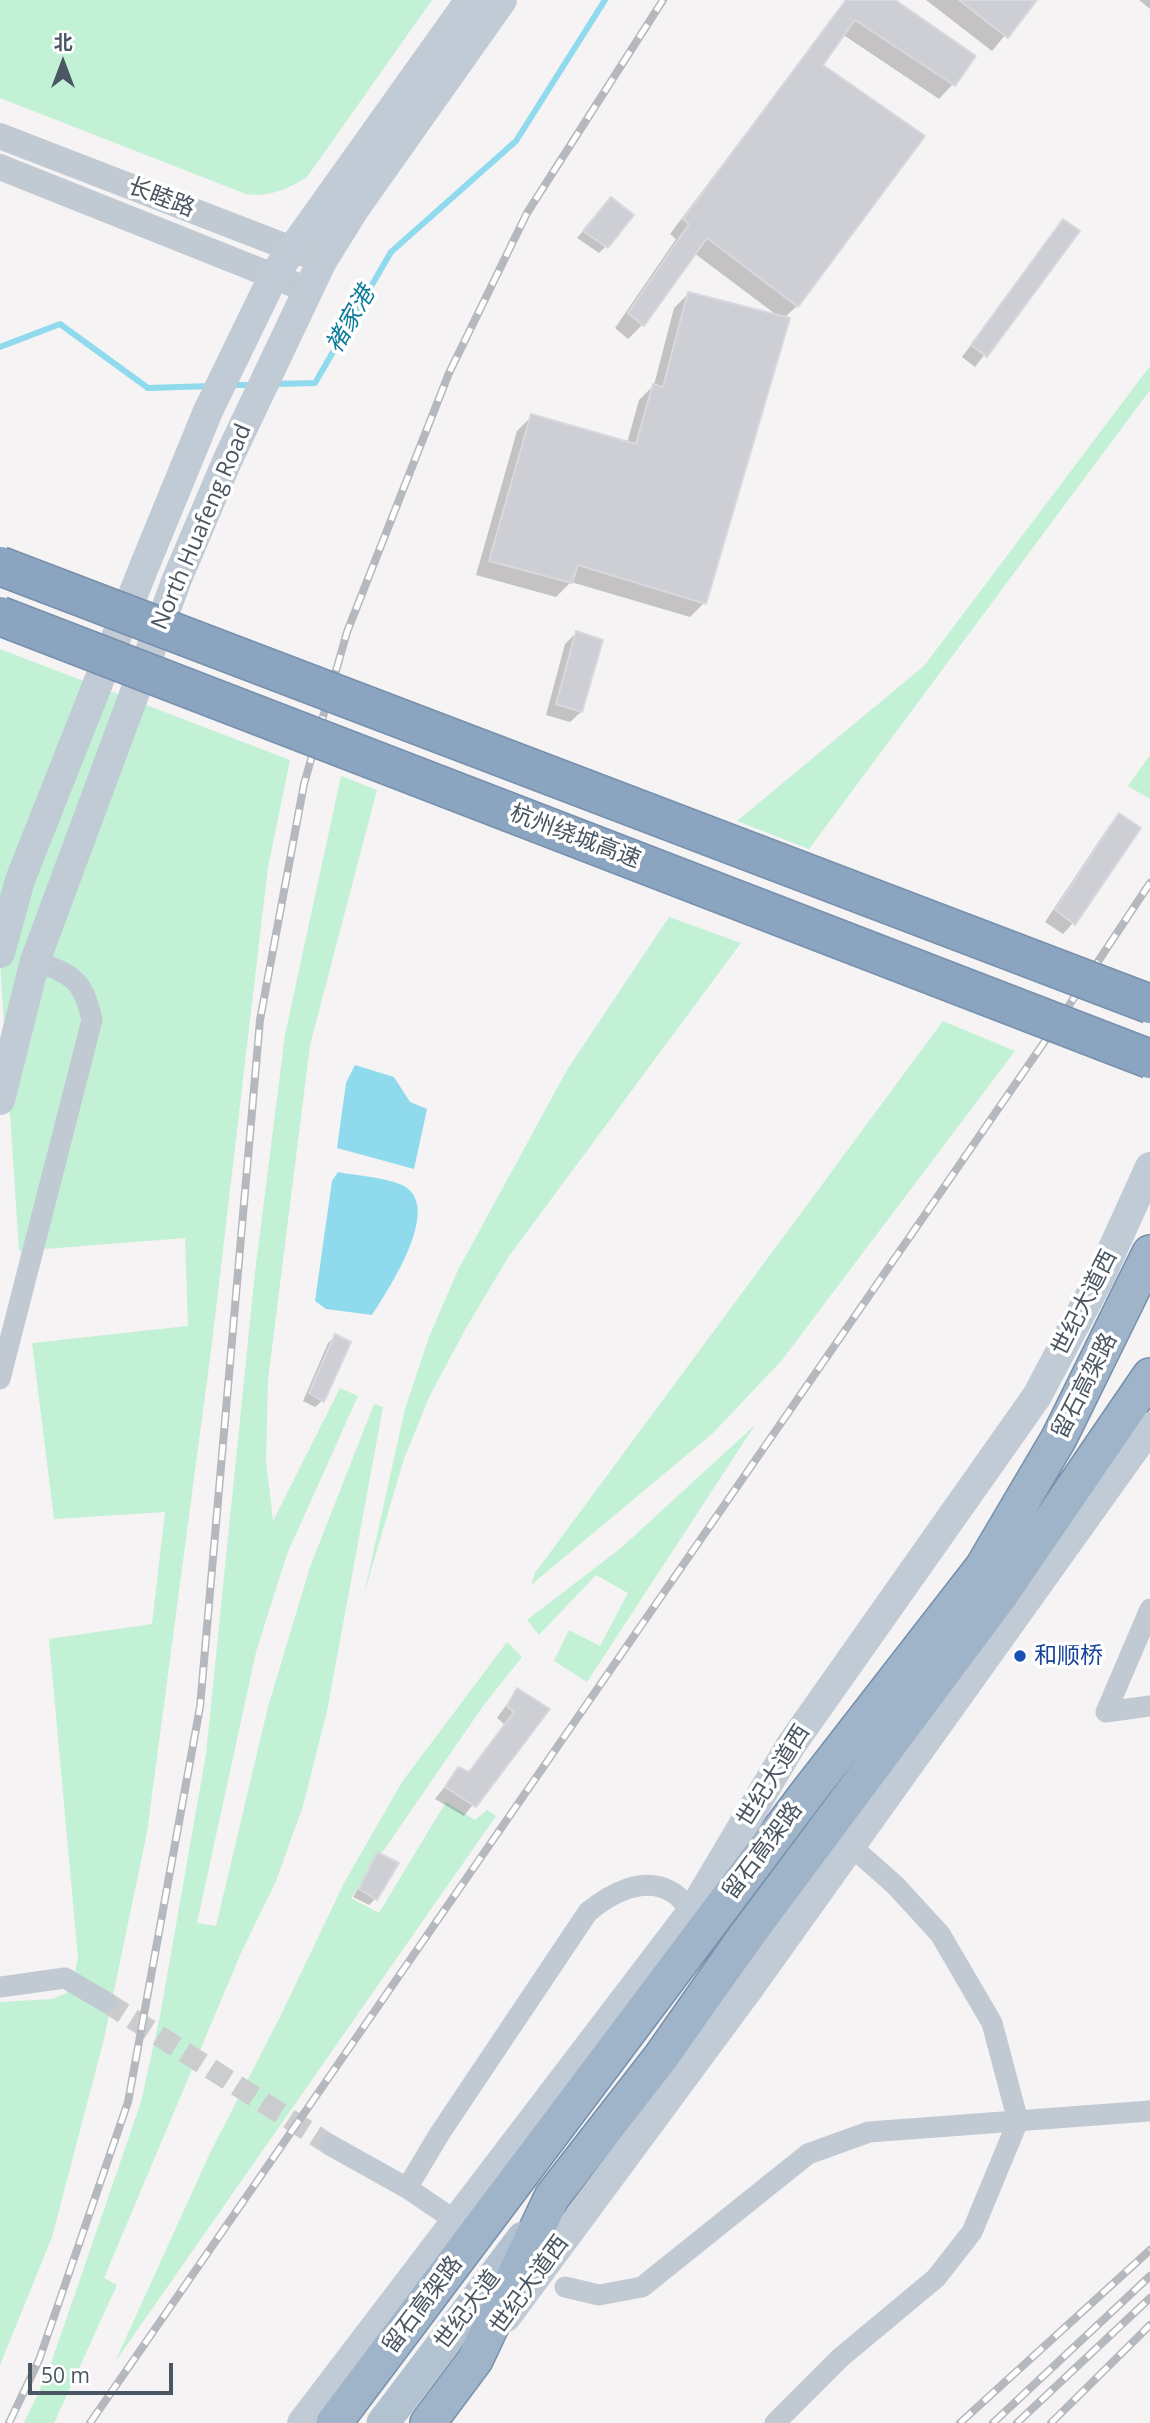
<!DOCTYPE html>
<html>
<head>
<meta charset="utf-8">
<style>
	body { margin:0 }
	#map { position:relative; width:1150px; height:2423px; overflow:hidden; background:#f5f3f3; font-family:"Open Sans","Noto Sans SC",sans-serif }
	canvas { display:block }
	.north { position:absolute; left:28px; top:28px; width:70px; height:70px; -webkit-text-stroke:5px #fff; paint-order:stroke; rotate:0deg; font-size:19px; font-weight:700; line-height:28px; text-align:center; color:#4a5661 }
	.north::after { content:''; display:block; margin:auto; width:24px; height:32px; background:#4a5661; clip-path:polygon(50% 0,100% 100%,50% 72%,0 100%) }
	.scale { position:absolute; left:28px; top:2363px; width:145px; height:32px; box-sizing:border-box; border:4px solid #4a5661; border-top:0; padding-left:9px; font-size:21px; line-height:24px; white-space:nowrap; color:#4a5661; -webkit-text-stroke:5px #fff; paint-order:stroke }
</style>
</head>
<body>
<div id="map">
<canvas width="1150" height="2423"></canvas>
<div class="north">北</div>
<div class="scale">50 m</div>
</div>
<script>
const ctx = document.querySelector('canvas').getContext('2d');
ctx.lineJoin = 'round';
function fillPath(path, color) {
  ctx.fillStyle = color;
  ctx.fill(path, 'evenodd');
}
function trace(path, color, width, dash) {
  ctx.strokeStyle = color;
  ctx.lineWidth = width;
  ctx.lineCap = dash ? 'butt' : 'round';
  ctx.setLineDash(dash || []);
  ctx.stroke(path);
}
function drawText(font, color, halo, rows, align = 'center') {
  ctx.font = font + ' "Open Sans","Noto Sans SC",sans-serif';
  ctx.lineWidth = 7;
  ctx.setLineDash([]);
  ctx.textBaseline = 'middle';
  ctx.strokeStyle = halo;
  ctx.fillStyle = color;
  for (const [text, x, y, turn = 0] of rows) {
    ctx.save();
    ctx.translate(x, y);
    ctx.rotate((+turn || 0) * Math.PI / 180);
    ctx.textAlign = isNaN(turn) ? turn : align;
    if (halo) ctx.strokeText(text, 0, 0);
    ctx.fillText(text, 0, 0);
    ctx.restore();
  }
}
const green = new Path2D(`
	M0,0h432l-125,177c-21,13 -37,20 -61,17l-246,-96z
	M1150,366v24l-341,459 -72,-28 187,-155z
	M0,649l290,111 -22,107 -56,476 -65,489 -43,207 -52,198 -52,128v-363l52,-3 19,-8 7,-33 -29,-319 103,-15 13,-112 -111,7 -22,-176 156,-17 -3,-88 -166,13 -19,-288z
	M1150,755v44l-22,-13z
	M341,776l36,14 -67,255 -42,335 -2,81 7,60 67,-133 18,8 -71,158 -31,98 -59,271 19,3 52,-219 42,-140 64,-163 9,3 -56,304 -24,95 -27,75 -35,72 -137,325 13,7 -63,138h-30l24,-51 93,-270 19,-86 46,-262 49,-482 30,-237z
	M669,917l72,26 -232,313 -43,72 -36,67 -26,64 -40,135 41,-185 24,-72 29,-67 109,-200z
	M943,1021l72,30 -233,309 -69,73 -182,152 4,-12z
	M755,1425l-168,257 -33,-21 15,-31 31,16 28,-53 -32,-18 -57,60 -12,-15 94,-72z
	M507,1642l15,15 -39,49 -132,192 28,15 67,-111 29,18 12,-10 9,6 -381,546 95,-209 70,-136 64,-134 58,-101z`);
const water = new Path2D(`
	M355,1065l39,12 16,25 17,7 -13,60 -77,-21 9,-65z
	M338,1172c20,4 46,5 64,13 43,20 -14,105 -30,130l-46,-6 -11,-8 17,-120z`);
const shadow = new Path2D(`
	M846,0h46l61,84 -14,15 -97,-65 -22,31 -23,241 -13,12 -80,285 -14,14 -119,-35 -15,15 -80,-22 41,-144 15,-15 95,27 12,-43 15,-15 20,-77 14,-14 90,22 -84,-63 -52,72 -14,14 -13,-11 61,-89 -6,-5z
	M926,0h108l-42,51z
	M1139,0h11v9z
	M604,206l2,40 -7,7 -22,-15z
	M1063,221l15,11 -103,135 -13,-10z
	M576,633l5,79 -11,10 -24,-7 19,-71z
	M1119,815l-46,108 -10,11 -18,-12 64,-96z
	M335,1336l-13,65 -7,6 -12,-6 25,-58z
	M517,1690l30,19 -83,107 -29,-17 24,-30 8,5 37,-50 -7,-6z
	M378,1855l-2,43 -7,7 -16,-8z`);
const stream = new Path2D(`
	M0,347l60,-23 88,64 63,-2
	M274,384l41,-1 76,-131 125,-111 89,-141
	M229,385h24`);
const building = new Path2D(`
	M846,0h49l81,56 -21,30 -100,-66 -32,45 102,71 -127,171 -91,-69 -63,88 -16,-13 61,-89 -6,-5z
	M959,0h78l-29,38z
	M611,197l23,18 -26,33 -25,-17z
	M1063,219l17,12 -93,126 -16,-12z
	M688,292l102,26 -84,286 -128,-39 -6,18 -83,-22 42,-147 105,30 17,-60 10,3z
	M576,631l27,9 -21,72 -26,-8z
	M1119,813l22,15 -66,97 -20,-15z
	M335,1334l16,8 -27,60 -15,-9z
	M517,1688l33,21 -74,98 -31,-20 13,-20 11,5 45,-60 -7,-6z
	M377,1852l22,11 -22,37 -18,-11z`);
const minorTunnel = new Path2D(`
	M106,2002l224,143`);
const minor = new Path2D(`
	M0,1379l92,-359c-9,-41 -19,-45 -57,-59
	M1150,1609l-44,103 44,-6
	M0,1987l65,-9 41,24
	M330,2145l77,43
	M444,2213l-37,-25 33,-55 148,-221c22,-18 55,-37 84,-20 7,4 14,13 21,18
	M565,2287l34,8 43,-8 166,-133 61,-22 281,-21
	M775,2423l65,-65 96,-80 36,-46 46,-111 -26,-98 -52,-89 -45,-49 -44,-39`);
const tertiary = new Path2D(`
	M0,136l310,120
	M0,167l308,123`);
const secondary = new Path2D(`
	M0,953l20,-73 124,-313 64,-156 66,-136 196,-275
	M0,1100l35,-139 142,-382 51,-120 94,-198 33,-53 147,-208
	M506,2317l243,-329 401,-561
	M302,2423l391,-513 98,-165 246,-349 63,-119 50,-110`);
const primary = new Path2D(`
	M383,2423l140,-185`);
const trunk = new Path2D(`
	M334,2423l472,-628 177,-228 76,-129 91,-185
	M428,2423l47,-63 77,-163 109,-140 80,-114 260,-349 149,-218`);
const rail = new Path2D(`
	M9,2423l30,-63 89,-258 72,-395 60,-687 44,-236 43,-152 102,-259 78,-160 136,-213
	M90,2423l964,-1395 96,-145
	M960,2423l190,-173
	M993,2423l157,-147
	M1017,2423l133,-125
	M1051,2423l99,-98`);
const motorwayBridge = new Path2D(`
	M0,566l1150,438
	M0,616l1150,443`);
const markers = [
	[1020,1656,7,"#1a4fb4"]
];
const streetNames = [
	["长睦路",161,198,21],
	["North Huafeng Road",202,527,-67],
	["杭州绕城高速",575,837,21],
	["世纪大道西",1085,1303,-63],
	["留石高架路",1085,1386,-63],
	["世纪大道西",774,1776,-58],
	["留石高架路",763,1851,-53],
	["世纪大道西",530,2285,-54],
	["留石高架路",423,2305,-53],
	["世纪大道",468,2310,-53]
];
const transitNames = [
	["和顺桥",1034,1656]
];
const waterNames = [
	["褚家港",351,320,-60]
];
fillPath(green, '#c3f1d5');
fillPath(water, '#90daee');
fillPath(shadow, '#0003');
trace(stream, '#90daee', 6);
fillPath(building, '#cdcfd5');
trace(building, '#d7d9de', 2);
trace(minorTunnel, '#caccce', 21, [21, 10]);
trace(trunk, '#7690ad', 38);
trace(minor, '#c1cad2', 21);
trace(tertiary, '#c1cad2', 26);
trace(secondary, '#c1cbd6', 30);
trace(primary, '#b3c2d1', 33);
trace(trunk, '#9fb4c9', 35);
trace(rail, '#b5b8bd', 8);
trace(rail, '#fff', 5, [16]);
trace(motorwayBridge, '#7690ad', 41, []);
trace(motorwayBridge, '#8ba5c1', 38);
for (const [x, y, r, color] of markers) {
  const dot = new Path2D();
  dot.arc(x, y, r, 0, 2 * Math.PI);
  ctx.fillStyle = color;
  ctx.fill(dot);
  trace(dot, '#fff', 2.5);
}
drawText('23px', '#4a5661', '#fff', streetNames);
drawText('23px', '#164399', '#fff', transitNames, 'left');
drawText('italic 24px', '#0c7c9b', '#fff', waterNames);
</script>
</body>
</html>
